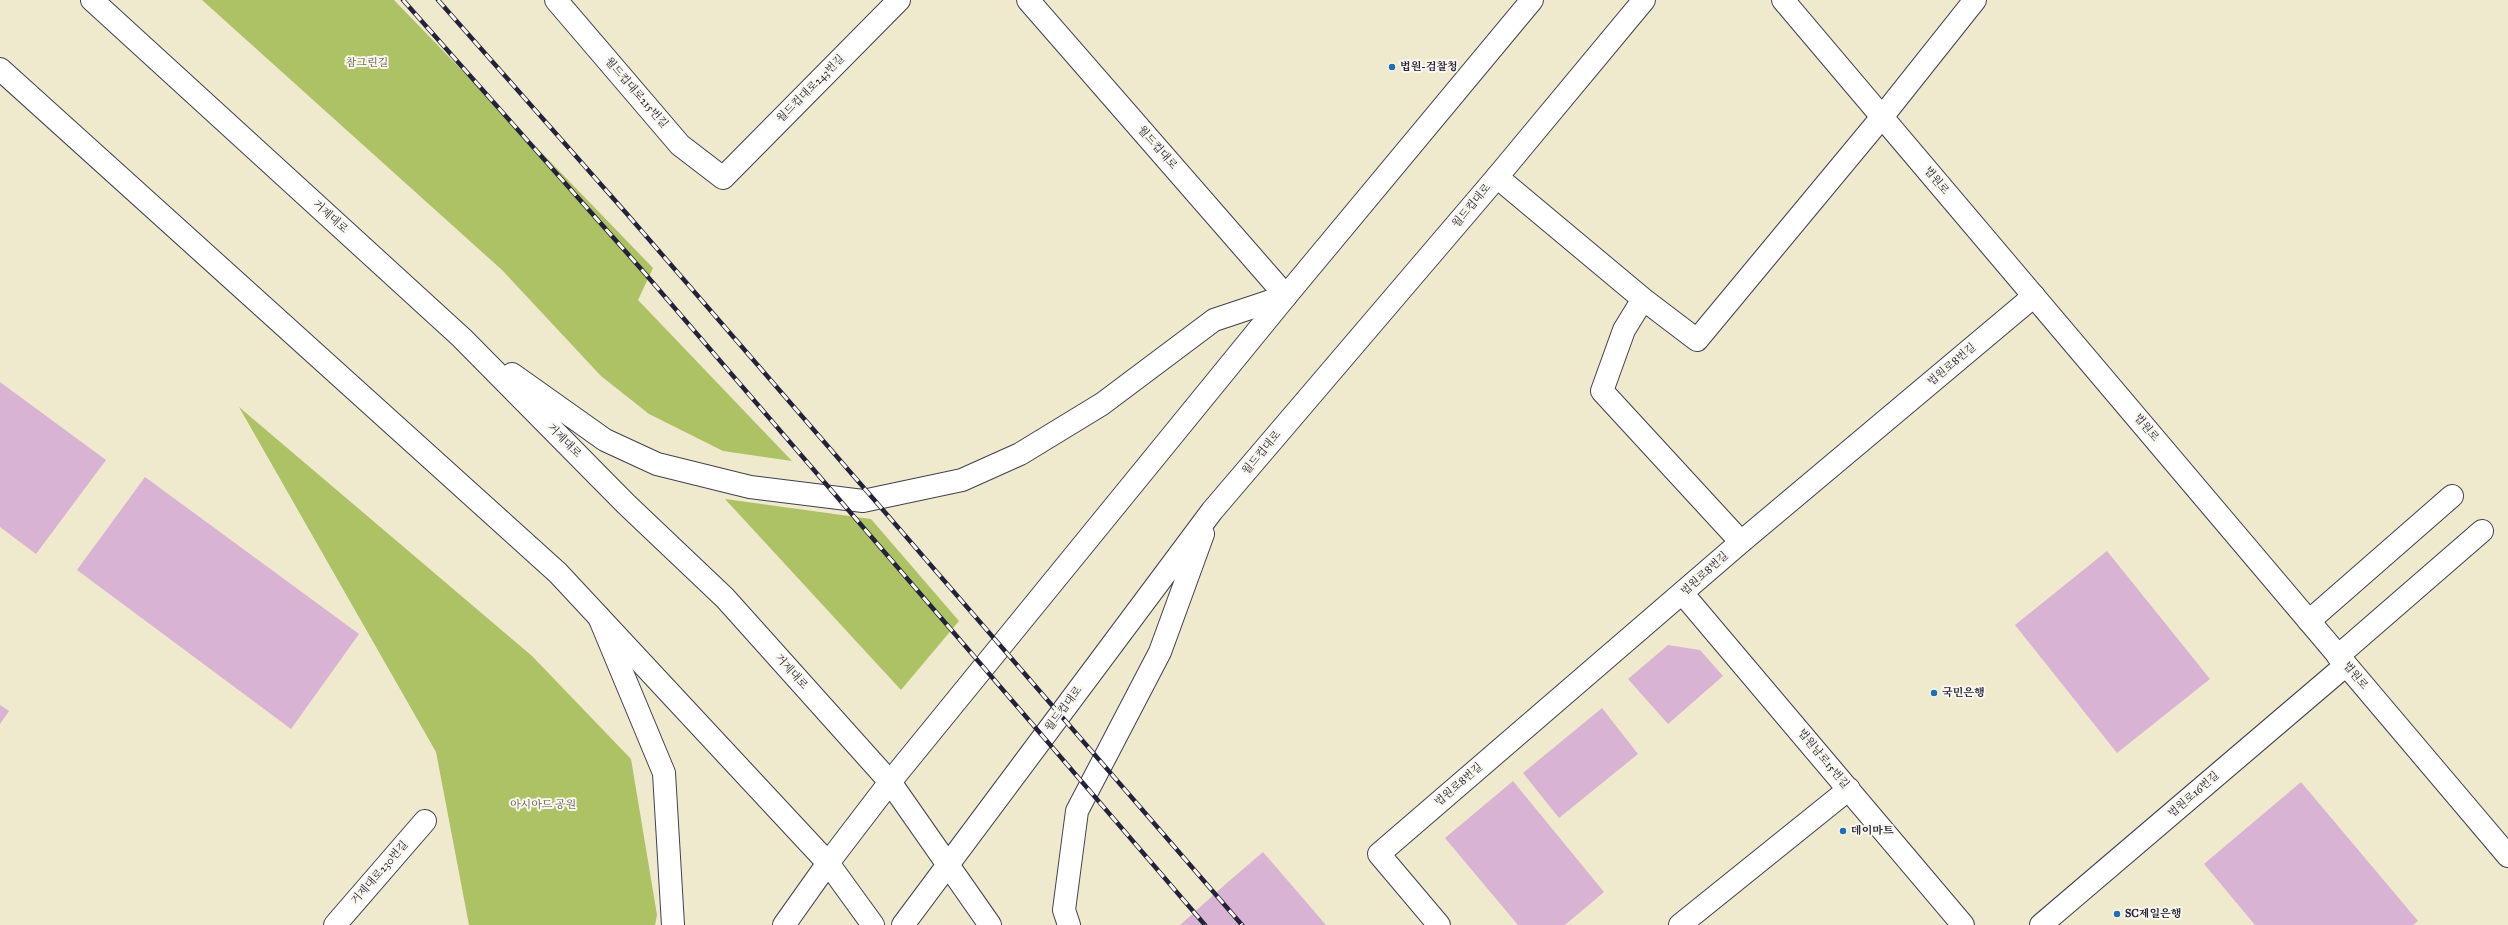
<!DOCTYPE html>
<html>
<head>
<meta charset="utf-8">
<style>
	body { margin:0 }
	canvas { display:block; background:#efe9ce }
</style>
</head>
<body>
<canvas width="2508" height="925"></canvas>
<script>
const ctx = document.querySelector('canvas').getContext('2d');
ctx.lineJoin = 'round';
function fillPath(path, color) {
  ctx.fillStyle = color;
  ctx.fill(path, 'evenodd');
}
function trace(path, color, width, dash) {
  ctx.strokeStyle = color;
  ctx.lineWidth = width;
  ctx.lineCap = dash ? 'butt' : 'round';
  ctx.setLineDash(dash || []);
  ctx.stroke(path);
}
function drawText(font, color, halo, rows, align = 'center') {
  ctx.font = font + ' "IM FELL Great Primer","Noto Serif KR",serif';
  ctx.lineWidth = 4;
  ctx.setLineDash([]);
  ctx.textBaseline = 'middle';
  ctx.strokeStyle = halo;
  ctx.fillStyle = color;
  for (const [text, x, y, turn = 0] of rows) {
    ctx.save();
    ctx.translate(x, y);
    ctx.rotate((+turn || 0) * Math.PI / 180);
    ctx.textAlign = isNaN(turn) ? turn : align;
    if (halo) ctx.strokeText(text, 0, 0);
    ctx.fillText(text, 0, 0);
    ctx.restore();
  }
}
const green = new Path2D(`
	M202,0h192l259,268 -15,32 154,161 -69,-10 -74,-37 -48,-38 -99,-106z
	M239,407l293,249 99,103 26,156 -2,10h-186l-33,-173z
	M725,499l146,20 88,102 -58,69z`);
const building = new Path2D(`
	M0,382l106,78 -70,94 -36,-27z
	M145,477l214,157 -68,95 -214,-159z
	M2107,551l103,128 -93,74 -102,-128z
	M1668,645l32,5 23,26 -55,48 -40,-45z
	M0,705l9,6 -9,13z
	M1602,708l36,46 -79,64 -36,-45z
	M1513,781l91,111 -39,33h-47l-73,-87z
	M2301,782l117,139 -5,4h-158l-51,-61z
	M1263,852l63,73h-146l48,-43z`);
const service = new Path2D(`
	M2309,621l143,-125
	M2338,656l144,-125`);
const minor = new Path2D(`
	M556,0l124,145 43,33 176,-178
	M1028,0l258,296
	M1497,177l146,122 -19,31 -22,61 139,151
	M1643,299l54,41 185,-223 93,-117
	M1683,594l280,331
	M335,925l90,-104
	M1439,925l-60,-71 362,-312 293,-246
	M1680,925l169,-136
	M2041,925l305,-260`);
const secondary = new Path2D(`
	M1783,0l725,856
	M599,617l65,156 9,152
	M784,925l44,-62 62,-81 396,-486 246,-296
	M903,925l309,-414 285,-334 147,-177
	M1069,925l-5,-15 13,-99 83,-159 43,-118`);
const primary = new Path2D(`
	M92,0l370,338 164,166 99,94 165,184 100,143
	M0,69l558,504 270,290 45,62
	M512,374l93,66 52,24 93,23 113,14 99,-21 58,-26 82,-50 112,-84 72,-24`);
const rail = new Path2D(`
	M403,0l239,270 563,655
	M438,0l189,214 615,711`);
const markers = [
	[1392,67,4,"#1f6fb2"],
	[1934,693,4,"#1f6fb2"],
	[1843,831,4,"#1f6fb2"],
	[2117,914,4,"#1f6fb2"]
];
const parkNames = [
	["참그린길",367,63],
	["아시아드 공원",543,805]
];
const poiNames = [
	["법원-검찰청",1400,67],
	["국민은행",1942,693],
	["데이마트",1851,831],
	["SC제일은행",2125,914]
];
const streetNames = [
	["월드컵대로243번길",811,89,-45],
	["월드컵대로215번길",636,93,49],
	["월드컵대로",1157,148,49],
	["법원로",1936,181,50],
	["월드컵대로",1472,206,-50],
	["거제대로",330,217,42],
	["법원로8번길",1952,365,-40],
	["법원로",2146,428,50],
	["거제대로",564,441,45],
	["월드컵대로",1262,453,-50],
	["법원로8번길",1705,574,-42],
	["거제대로",791,672,48],
	["법원로",2355,676,50],
	["월드컵대로",1064,709,-53],
	["법원남로15번길",1823,759,50],
	["법원로8번길",1459,785,-41],
	["법원로16번길",2194,795,-41],
	["거제대로230번길",380,873,-49]
];
fillPath(green, '#adc165');
fillPath(building, '#d9b3d3');
trace(service, '#414051', 24);
trace(minor, '#414051', 24);
trace(secondary, '#414051', 24);
trace(primary, '#414051', 24);
trace(service, '#fff', 22);
trace(minor, '#fff', 22);
trace(secondary, '#fff', 22);
trace(primary, '#fff', 22);
trace(rail, '#22223b', 4.5);
trace(rail, '#fbf7ec', 3, [9]);
for (const [x, y, r, color] of markers) {
  const dot = new Path2D();
  dot.arc(x, y, r, 0, 2 * Math.PI);
  ctx.fillStyle = color;
  ctx.fill(dot);
  trace(dot, '#fbf7ec', 1.5);
}
drawText('11px', '#535a4a', '#fbf7ec', parkNames);
drawText('bold 11px', '#22223b', '#fbf7ec', poiNames, 'left');
drawText('11px', '#22223b', '#fbf7ec', streetNames);
</script>
</body>
</html>
